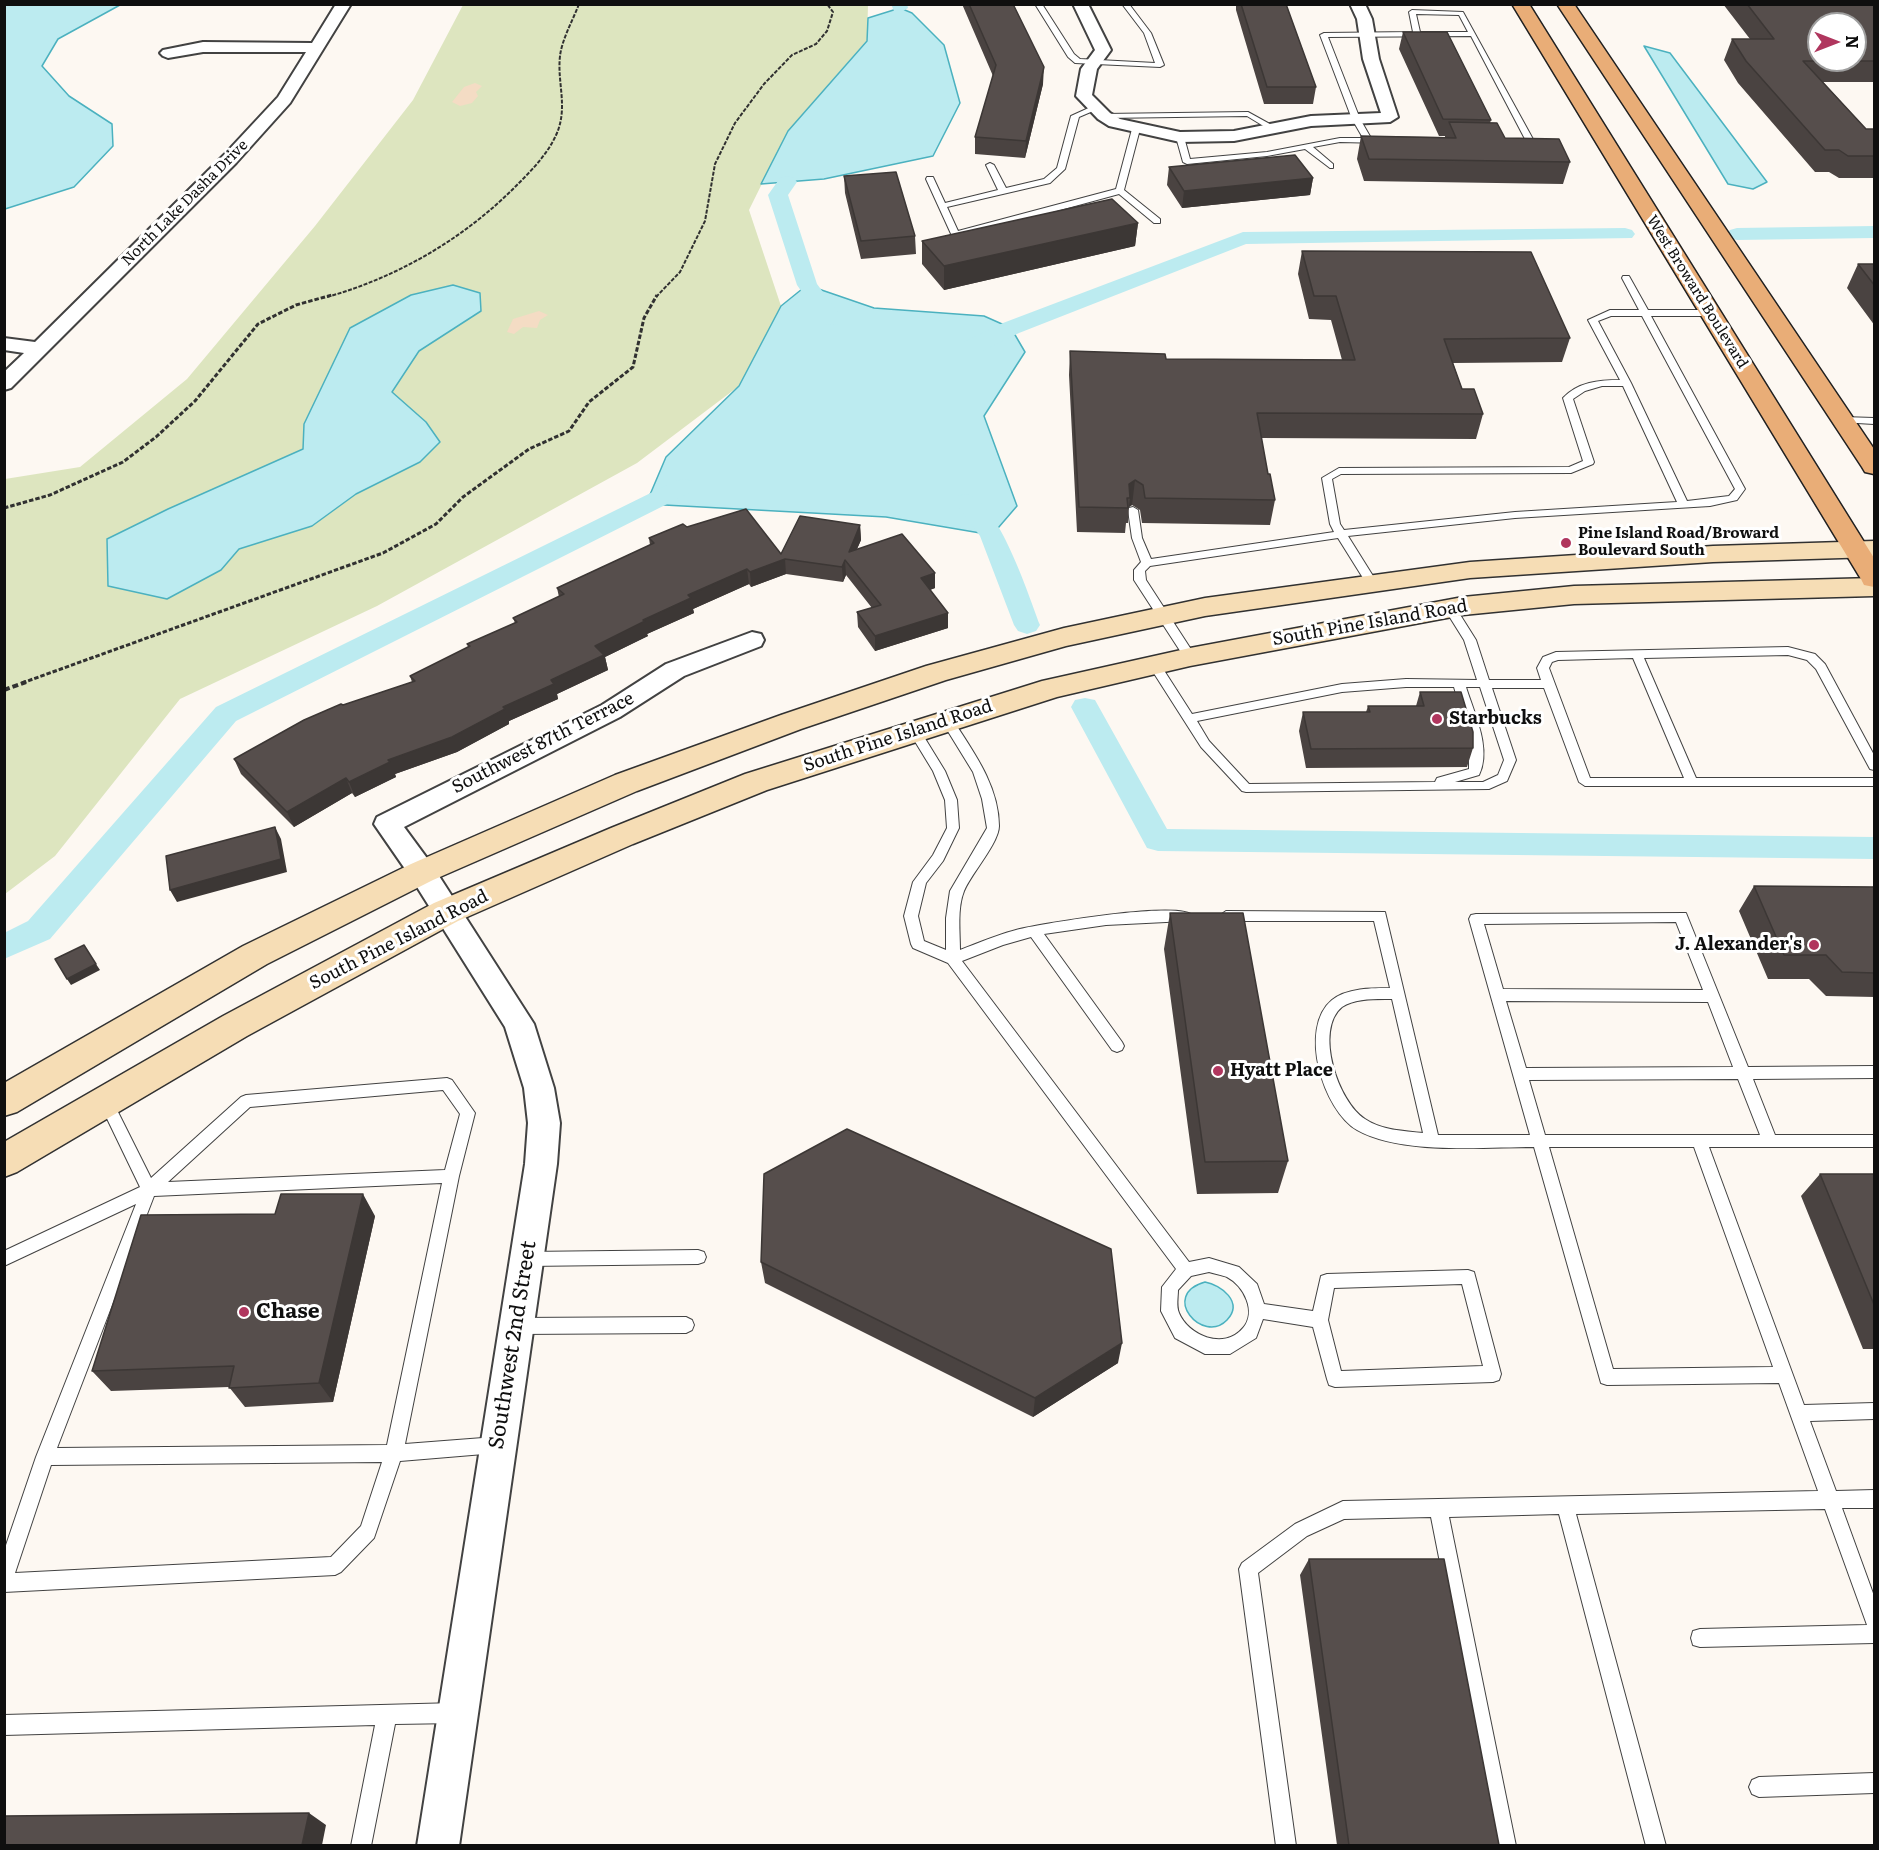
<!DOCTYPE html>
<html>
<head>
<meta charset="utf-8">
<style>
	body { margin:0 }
	#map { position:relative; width:1879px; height:1850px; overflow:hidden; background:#fdf8f2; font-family:Literata,serif }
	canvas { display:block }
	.frame { position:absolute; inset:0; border:6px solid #0f0f0f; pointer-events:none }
	.north { position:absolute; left:1807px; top:12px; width:60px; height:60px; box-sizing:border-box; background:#fff; border:2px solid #9f9f9f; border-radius:50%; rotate:90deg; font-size:16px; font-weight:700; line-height:24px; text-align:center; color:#0f0f0f }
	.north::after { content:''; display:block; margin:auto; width:21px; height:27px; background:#b0365e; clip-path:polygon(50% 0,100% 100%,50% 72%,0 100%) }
</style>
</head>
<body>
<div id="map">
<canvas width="1879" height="1850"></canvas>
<div class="frame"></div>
<div class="north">N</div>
</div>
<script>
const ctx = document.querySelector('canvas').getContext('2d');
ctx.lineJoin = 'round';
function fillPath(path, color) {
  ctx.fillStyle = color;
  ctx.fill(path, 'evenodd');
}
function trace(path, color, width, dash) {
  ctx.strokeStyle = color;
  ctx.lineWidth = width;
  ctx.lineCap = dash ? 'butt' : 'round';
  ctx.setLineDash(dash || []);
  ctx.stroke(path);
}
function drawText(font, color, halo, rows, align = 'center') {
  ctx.font = font + ' Literata,serif';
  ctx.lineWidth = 6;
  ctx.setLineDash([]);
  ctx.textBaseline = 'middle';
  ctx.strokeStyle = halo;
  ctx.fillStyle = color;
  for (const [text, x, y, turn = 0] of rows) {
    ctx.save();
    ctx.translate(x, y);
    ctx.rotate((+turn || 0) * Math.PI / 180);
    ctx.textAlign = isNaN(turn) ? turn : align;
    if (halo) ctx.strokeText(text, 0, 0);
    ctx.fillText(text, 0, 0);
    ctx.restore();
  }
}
const green = new Path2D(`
	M463,5h405l-1,35 -79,91 -39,79 32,96 -42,80 -102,77 -260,143 -197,93 -125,157 -50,38v-415l75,-12 107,-88 128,-153 98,-126z`);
const sand = new Path2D(`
	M475,83l7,3 -6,6 2,4 -6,7 -12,3 -8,-4 12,-15z
	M539,311l9,4 -8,5 -3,8 -14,-1 -9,7 -7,-2 6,-13z`);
const water = new Path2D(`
	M4,5h116l-62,34 -16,27 27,30 43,28 1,22 -39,41 -69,22z
	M900,8l12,5 32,32 16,58 -27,53 -109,23 -63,5 27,-53 79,-90 1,-23z
	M1644,46l26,7 97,129 -14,7 -25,-5z
	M453,285l27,8 1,18 -62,40 -27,41 34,30 14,20 -20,20 -64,32 -44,32 -73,23 -18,21 -54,29 -59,-13 -1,-47 61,-30 135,-60 1,-25 46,-96 61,-33z
	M807,285l67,23 110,8 27,12 14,24 -41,64 33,90 -25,29 -106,-18 -240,-13 20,-47 73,-71 42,-80z
	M1205,1282c16,3 39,20 22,38 -24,25 -68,-25 -22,-38z`);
const canal = new Path2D(`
	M891,4h16l1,4 -8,5 -6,-2z
	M787,176l7,2 3,4 -9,13 29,89 26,35 -3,5 -8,1 -8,-1 -27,-39 -29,-90 12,-17z
	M1874,226v12l-137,2 -7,-2 -3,-4 3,-4 7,-2z
	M1625,228l7,2 3,4 -3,4 -386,6 -227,89 -39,19 -8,2 -8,-2 -3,-5 3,-5 39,-19 240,-91z
	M684,479l9,2 3,5 -3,5 -457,230 -186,218 -46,20v-26l24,-12 188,-214 459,-226z
	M966,494c33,8 62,100 74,131l-4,6 -9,3 -9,-3 -4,-6 -34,-89 -26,-35 3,-5z
	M1085,698l10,2 72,129 707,8v22l-716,-8 -11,-3 -76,-141 4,-7z`);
const pathFar2 = new Path2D(`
	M327,297c71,-20 136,-58 188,-110 16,-16 33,-33 42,-54 11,-27 0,-50 3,-77 2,-17 13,-36 19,-52
	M656,297l24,-25 25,-51 10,-57 20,-41 29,-39 28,-29 24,-11 11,-13 6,-19 -6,-8`);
const pathFar1 = new Path2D(`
	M4,508l46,-13 73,-33 33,-25 39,-36 63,-77 38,-19 36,-10
	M22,683l361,-130 53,-29 27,-27 66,-48 40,-18 20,-29 44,-35 11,-49 13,-23`);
const path = new Path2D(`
	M4,690l22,-8`);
const lane = new Path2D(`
	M1035,4h7l32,50 6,5 75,4 -11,-30 -22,-29h7l22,29 13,32 -4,2 -85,-4 -7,-6z
	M1412,10l51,2 71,129 -1,2h-17l-4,-2 13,-2 -54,-103 -143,1 32,82 11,19 11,1v4l-42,-1 -27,5 20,17v4h-3l-25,-19 -38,7 -80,8 -4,-2 -7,-25 4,-2 4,2 6,22 77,-7 73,-14h23l-11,-19 -32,-84 4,-2 89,-1 -4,-20zM1416,14l43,1 9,17h-48z
	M1093,106l7,2 -21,9 -14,52 -15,14 -103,24 11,24 158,-42 16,-60 4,-2 4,2 -16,61 36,29v4h-6l-35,-29 -147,40 -20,2 -26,-57 1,-2h6l12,26 53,-13 -12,-25 4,-2 4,2 12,23 38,-9 13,-11 14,-52z
	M1248,112l29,16 -7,2 -23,-14 -143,2 -4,-2 4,-2z
	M1623,276h6l19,34h61l5,3 -5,3h-58l94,173 -8,11 -27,6 -195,12 -167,18 30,48 -6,3 -4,-1 -30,-48 -188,28 -5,5 1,9 50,77 -6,4 -4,-1 -52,-80v-10l7,-8 -9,-24 -4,-28 1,-2 4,-1 5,3 4,28 9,21 183,-27 -4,-8 -8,-46 17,-10 230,-1 14,-6 -20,-63c15,-16 36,-18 57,-18l-32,-60 22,-10h29l-17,-32zM1611,316h31l93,173 -6,7 -42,5 -56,-118 -33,-62zM1602,386h21l54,116 -162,10 -171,18 -4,-6 -8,-45 9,-5 230,-1 22,-9 1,-2 -21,-63 12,-8z
	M1843,417l31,1v6l-34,-2 -2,-2z
	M1450,604l4,1 22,35 13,40h52l-4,-12 6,-11 13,-5 232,-5 27,7 10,10 49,91v15l-4,-1 -54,-100 -9,-9 -19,-5 -144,3 52,120h178v8h-289l-6,-4 -35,-94h-52l24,72 -9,21 -18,8 -243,3 -4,-1 -41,-44 -53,-83 6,-4 4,1 34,53 150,-30 64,-5 71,1 -13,-40 -20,-32zM1633,658l51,120h-94l-41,-110 3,-6 6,-2zM1406,687h48l15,52v30l-32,9 -2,4 -186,2 -40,-43 -12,-20 145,-29zM1466,687h14l24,73 -6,15 -15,7h-28l24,-7c13,-26 -5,-62 -13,-88z
	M947,716l4,1c21,33 48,68 48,109 0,17 -28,48 -35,65 -7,17 -4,41 -4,59 18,-7 37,-15 56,-20 23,-6 166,-30 177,-14l-7,5 -80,4 -62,9 78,108 2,4 -2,4 -5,2 -5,-2 -81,-113 -28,8 -41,16 227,301 20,-4 30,9 18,17 7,20 49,7 8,-35 6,-2 141,-4 6,2 27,102 -2,6 -6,2 -158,5 -6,-2 -2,-6 -14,-52 -50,-8 -7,19 -26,16h-25l-30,-16 -14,-27 1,-24 14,-18 -228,-306 -35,-15 -2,-4 -7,-28 9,-34 20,-27 14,-27 -2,-28 -12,-29 -25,-41 2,-3h8l27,44 12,29 2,28 -16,33 -17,22 -8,33 6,25 22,9v-32l4,-27 37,-63 -5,-29 -9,-27 -32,-52zM1209,1272c6,2 13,3 18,5 17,9 30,35 16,51 -19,23 -55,7 -64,-15 -3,-7 -1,-16 -1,-23l13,-14zM1462,1284l21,82 -142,5 -13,-51 6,-32z
	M1226,911l159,1 53,223h92l-61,-216 2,-4 5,-1 210,-1 62,154 126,-1v12l-121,1 22,56h99v12h-165l95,258 70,-2v16l-64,2 26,70 38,-1v18h-32l32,88v47l-174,4 -7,-2 -2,-7 2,-7 7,-2 167,-4 -42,-116 -249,5 90,332h-20l-87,-332 -110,3 67,329h-20l-65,-329 -87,2 -37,17 -49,37 38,273h-20l-37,-277 3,-6 53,-39 48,-23 475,-10 -39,-108 -172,2 -6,-2 -67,-236c-51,0 -133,8 -177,-17 -34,-20 -59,-102 -25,-130 15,-12 40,-12 58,-12l-16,-67h-148l-7,-5zM1676,922l27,68 -200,-1 -19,-65zM1392,999l31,134c-20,-2 -42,-3 -58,-14 -27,-17 -51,-89 -23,-112 13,-9 35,-8 50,-8zM1506,1001l202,1 25,65 -207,1zM1738,1079l22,56h-215l-16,-55zM1549,1147h145l79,220 -160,2z
	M447,1078l5,2 23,33 -16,63 -54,268 91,-7 6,2 3,6 -3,6 -6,2 -96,8 -26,77 -33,34 -6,3 -331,17v-41l32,-94 100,-253 -132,62v-15l136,-64 -41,-85 2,-4 5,-2 5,2 40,80 90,-81 5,-2zM443,1090l17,24 -15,56 -277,12 82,-75zM442,1183l-55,262 -330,3 97,-252zM382,1462l-21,64 -30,31 -316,16 36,-108z
	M698,1250l6,2 2,5 -2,5 -6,2 -172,2 -6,-2 -2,-5 2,-5 6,-2z
	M686,1317l6,3 2,5 -2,5 -6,3 -170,1 -6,-3 -2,-5 2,-5 6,-3z
	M456,1703l7,3 3,7 -3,7 -7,3 -61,1 -24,122h-20l24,-121 -371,10v-20z
	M1874,1773v20l-115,4 -7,-3 -3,-7 3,-7 7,-3z`);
const street = new Path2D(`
	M336,4h15l-61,99 -54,60 -225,225 -7,2v-18l20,-19 -20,-3v-12l31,4 189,-187 54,-58 28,-45h-103l-35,6 -5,-2 -3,-3 3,-3 40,-8 109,1z
	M1073,4h15l23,46 -14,19 -5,26 18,18 10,6 60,13 54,-1 77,-15 70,-3 -18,-54 -6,-40 -7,-15h15l7,15 7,40 19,58 -8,5 -79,4 -77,15 -54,1 -71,-16 -11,-7 -22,-23 5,-27 14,-19z
	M752,632l9,2 3,6 -3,6 -77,30 -64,41 -216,110 28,38 102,159 20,64 6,35 -3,41 -98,682h-42l108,-682 3,-41 -4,-35 -19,-61 -93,-148 -38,-55 3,-7 225,-112 64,-41z`);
const secondary = new Path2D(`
	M1874,541v16l-161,5 -243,16 -265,38 -139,30 -120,34 -145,49 -164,62 -204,89 -166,84 -250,148 -13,4v-33l239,-137 168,-82 204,-89 166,-60 145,-49 138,-38 141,-30 265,-36 243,-16z
	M1874,578v18l-300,8 -111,11 -273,51 -133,31 -290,93 -134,54 -175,77 -211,115 -230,136 -13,5v-35l219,-126 211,-113 177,-75 134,-54 297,-93 148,-33 273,-51 111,-11z`);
const primary = new Path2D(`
	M1512,4h17l345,554v29l-10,-2 -3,-6z
	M1557,4h17l300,445v25l-9,-2 -3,-5z`);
const wall = new Path2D(`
	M962,4h51l30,80 -18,74 -50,-4v-17l18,-61z
	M1236,4h50l30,83 -3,17h-49l-28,-94z
	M1723,4h152v78h-52l43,47h9v49h-36l-10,-6h-14l-77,-89 -14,-23 8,-21h18z
	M1403,32l88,88 -1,3 15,15 65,24 -7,22 -199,-3 -7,-22 4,-23 84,1v-1h-6l-40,-87z
	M1169,167l144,11 -3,17 -128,13 -15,-23z
	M844,176l71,60 1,18 -55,5 -16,-66z
	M1138,223l-3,23 -191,44 -22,-26v-23z
	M1302,251l268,87 -8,24 -109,1 9,26 21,25 -7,25 -215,-1 7,36 7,26 -5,25 -128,-2 -2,-13 -8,-5 -3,2 -1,16h-2l-1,10 -48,-1 -8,-157 1,-24 96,8 176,1 -11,-40 -22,-1 -11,-45z
	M1858,264h17v62l-28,-38z
	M860,525l1,15 -4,9 78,39 -5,2 18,23v15l-73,23 -17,-24 -1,-15 15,-4 -26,-33 -3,7 -57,-8 -35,13 -2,-3 -56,25 1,4 -47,21 1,2 -43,21 3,13 -51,24 1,5 -49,22v3l-52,28 -62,22 1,3 -41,20 -3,-4 -58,34 -53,-53 -7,-15 109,-54 69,-23 -2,-6 58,-29 -1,-3 48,-21 -2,-5 46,-21 -2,-9 93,-43 -1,-7 38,-11 94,27z
	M1420,692l53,56 -6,19 -161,1 -7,-37 4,-19h63l2,-6h48z
	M1754,886l121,1v110l-49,-1 -17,-17h-41l-29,-68z
	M1170,913l118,248 -10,32 -81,1 -33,-245z
	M1820,1174h55v175h-12l-62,-153z
	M375,1216l-42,186 -88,5 -16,-20 -118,4 -19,-20z
	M761,1262l357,101 -85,54 -268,-134z
	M1309,1559l190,286h-162l-37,-270z`);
const shadedWall = new Path2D(`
	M1044,67l-1,17 -18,74 1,-17z
	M1313,178l-3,17 -128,13 2,-17z
	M1138,223l-3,23 -191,44v-24z
	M1135,480l-3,25 -3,2 1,-9 -1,-14z
	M860,525l1,15 -12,27v-15z
	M785,559l1,15 -35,13 -1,-15z
	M845,560l1,15 -3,7 -1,-15z
	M747,569l2,15 -56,25 1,4 -47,21 1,2 -43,21 3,13 -51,24 1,5 -49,22v3l-52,28 -62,22 1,3 -41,20 -6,-15 39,-22 115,-53 48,-27 44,-34 93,-51z
	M935,573v15l-14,5v-15z
	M948,613v15l-73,23v-15z
	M346,778l6,15 -58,34 -7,-15z
	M275,827l6,12 6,33 -110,30 -7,-12z
	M96,964l4,6 -29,15 -4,-6z
	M363,1194l12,22 -42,186 -14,-19z
	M1122,1343l-4,20 -85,54 2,-19z
	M309,1813l17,12 -4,20h-20z`);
const building = new Path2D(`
	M969,4h44l31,63 -18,74 -51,-4 21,-72z
	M1241,4h45l30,83h-49z
	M1747,4h128v57h-72l63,68h9v27h-27l-9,-6h-14l-79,-89 -14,-22h42zM1819,24h36v36h-36z
	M1403,32h44l44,88 -48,-1z
	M1449,122l48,1 8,15 54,1 11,23 -201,-3 -8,-23 95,2z
	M1295,155l18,23 -129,13 -15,-24z
	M896,172l19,64 -54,5 -17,-65z
	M1112,199l26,24 -194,43 -22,-25z
	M1302,251l229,1 39,86 -126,1 18,50h12l9,25 -226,-1 11,61h2l5,26 -130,-2 -2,-13 -8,-5 -6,4 1,14h-3l1,10 -49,-1 -9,-156 95,3 1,5 189,1 -19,-64h-22z
	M1858,264h17v22z
	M746,509l35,45 19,-38 60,9 -11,27 53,-18 33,39 -14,5 27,35 -73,23 -18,-24 24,-7 -36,-45 -3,7 -57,-8 -35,13 -3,-3 -59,26 3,3 -48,22 2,1 -50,25 9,9 -53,25 3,4 -51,23 2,2 -53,28 -64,23 2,2 -41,20 -3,-4 -59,34 -53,-53 70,-39 37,-16 2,1 72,-24 -5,-5 60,-30 -3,-2 50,-22 -4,-4 51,-24 -7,-6 97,-45 -5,-5 34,-14 4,3z
	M1420,692h41l12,40v16l-162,1 -8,-37h67l-2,-6h56z
	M275,827l6,32 -111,31 -4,-34z
	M1754,886l121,1v86l-33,-1 -16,-17h-42z
	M1170,913h73l45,248 -83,1z
	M84,945l12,19 -29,15 -12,-20z
	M847,1129l264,120 11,94 -87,55 -274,-136 3,-88z
	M1820,1174h55v133z
	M281,1194h82l-44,189 -90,5 5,-22 -142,5 49,-156 134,-1z
	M1309,1559h135l55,286h-150z
	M309,1813l-7,32h-298v-29z`);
const markers = [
	[1566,543,6,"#b0365e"],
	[1437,719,6,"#b0365e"],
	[1814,945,6,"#b0365e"],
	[1218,1071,6,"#b0365e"],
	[244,1312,6,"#b0365e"]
];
const farStreetnames = [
	["North Lake Dasha Drive",185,203,-45],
	["West Broward Boulevard",1697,292,58]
];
const farPoinames = [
	["Pine Island Road/Broward",1578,534],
	["Boulevard South",1578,551]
];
const streetNames = [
	["South Pine Island Road",1370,623,-10],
	["South Pine Island Road",898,736,-18],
	["Southwest 87th Terrace",543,743,-27],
	["South Pine Island Road",399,940,-27]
];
const poiNames = [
	["Starbucks",1449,719],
	["J. Alexander's",1802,945,"right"],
	["Hyatt Place",1230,1071]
];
const nearPoinames = [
	["Chase",256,1312]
];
const nearStreetnames = [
	["Southwest 2nd Street",513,1345,-81]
];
fillPath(green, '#dde5bf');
fillPath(sand, '#f4dcc4');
fillPath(water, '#bcebf0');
trace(water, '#4bb1bf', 1.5);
fillPath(canal, '#bcebf0');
trace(lane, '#424242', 2);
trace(street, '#424242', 4);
trace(secondary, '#313131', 3);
trace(primary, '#202020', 3);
trace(pathFar2, '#313131', 2, [4, 1.5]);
trace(pathFar1, '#313131', 3, [4.5, 2]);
trace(path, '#313131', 4, [6, 3]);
fillPath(lane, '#fff');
fillPath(street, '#fff');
fillPath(secondary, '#f6ddb5');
fillPath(primary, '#e9ad77');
fillPath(wall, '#4a4341');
fillPath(shadedWall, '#3c3735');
fillPath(building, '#564e4c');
trace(building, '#3c3735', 1.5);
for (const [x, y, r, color] of markers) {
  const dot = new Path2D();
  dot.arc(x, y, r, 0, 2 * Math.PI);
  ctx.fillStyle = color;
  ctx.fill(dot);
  trace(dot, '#fff', 2);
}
drawText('15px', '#0f0f0f', '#fff', farStreetnames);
drawText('bold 15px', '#0f0f0f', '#fff', farPoinames, 'left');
drawText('18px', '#0f0f0f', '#fff', streetNames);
drawText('bold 18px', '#0f0f0f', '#fff', poiNames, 'left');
drawText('bold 21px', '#0f0f0f', '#fff', nearPoinames, 'left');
drawText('21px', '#0f0f0f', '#fff', nearStreetnames);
</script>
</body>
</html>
